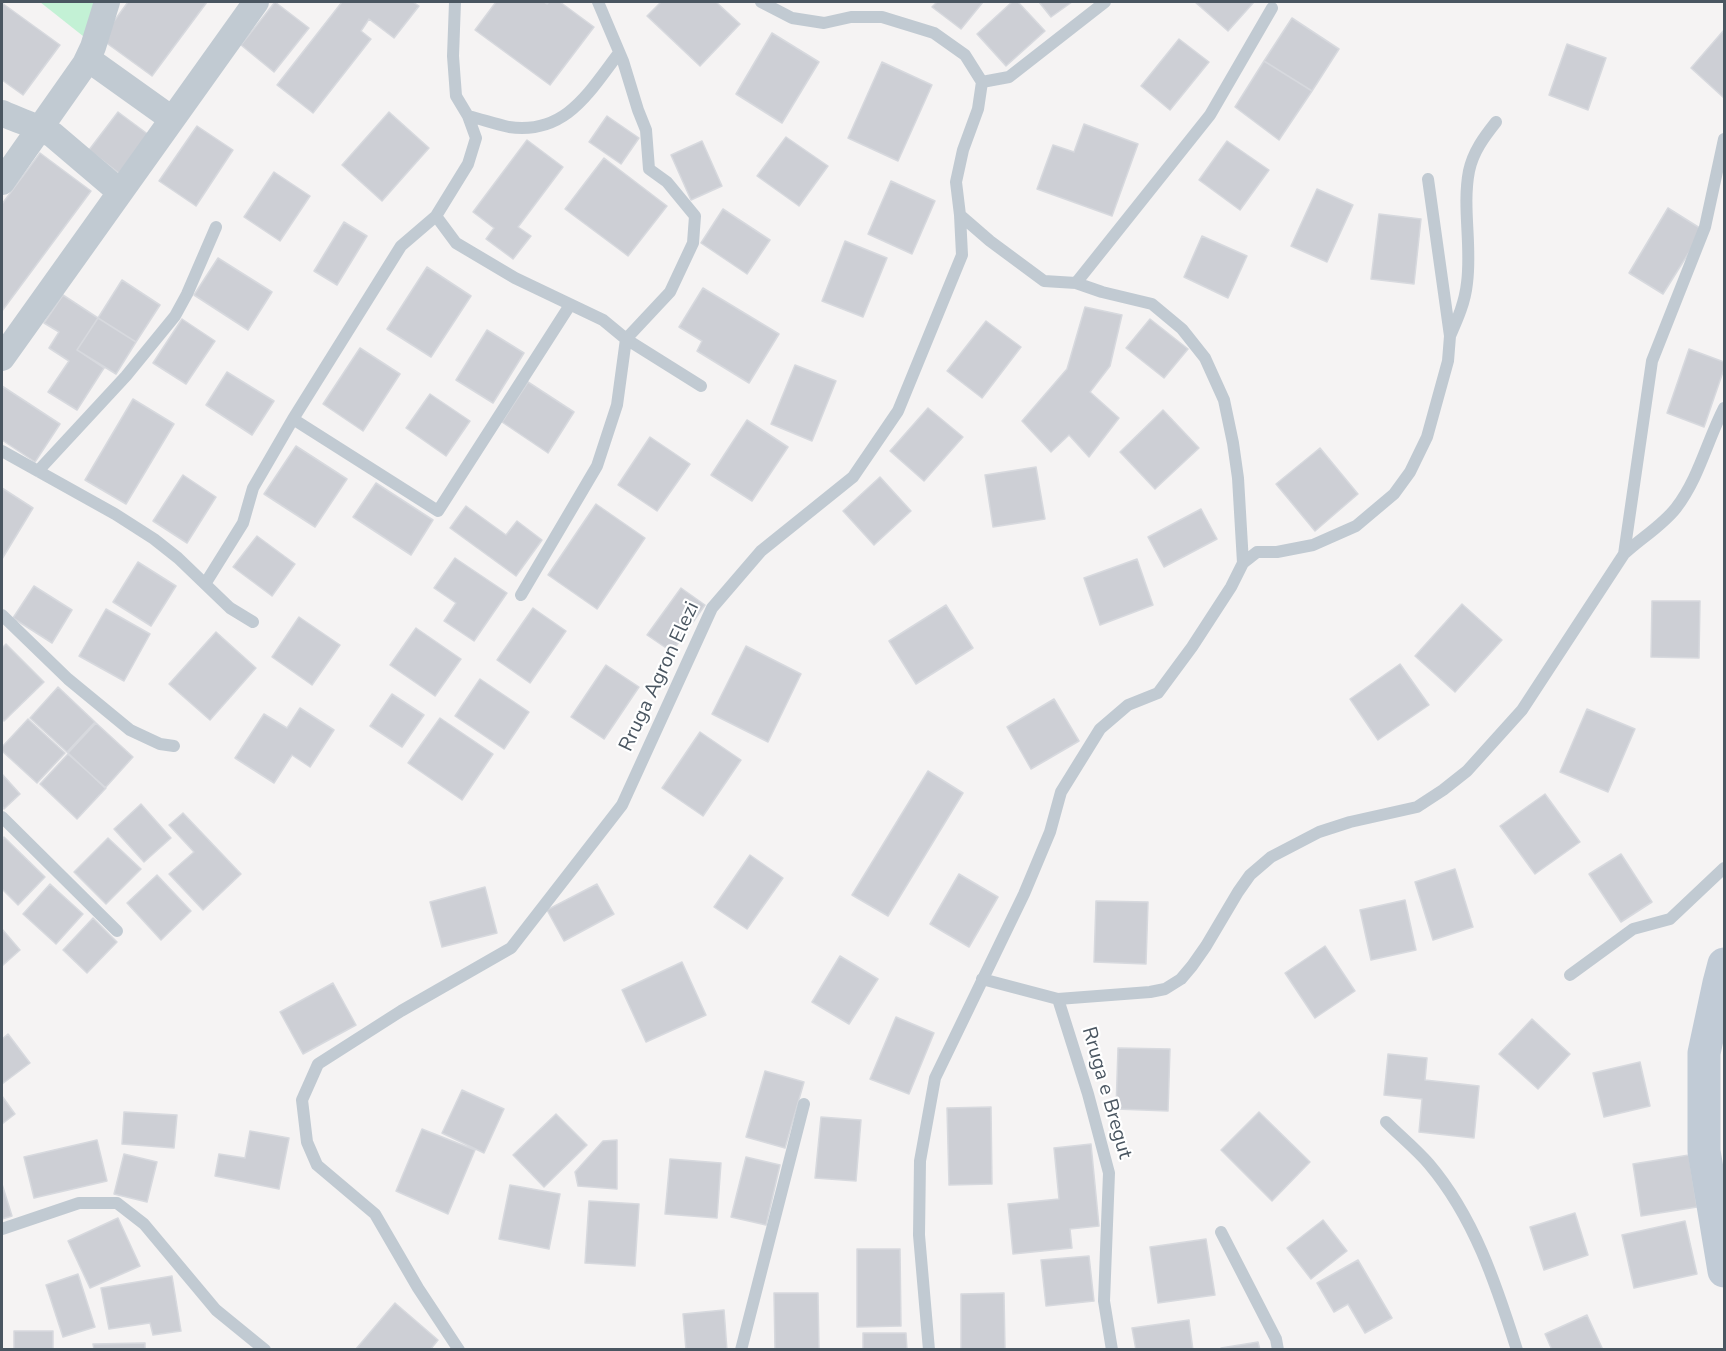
<!DOCTYPE html>
<html>
<head>
<meta charset="utf-8">
<style>
	body { margin:0 }
	#map { position:relative; width:1726px; height:1351px; overflow:hidden; background:#f5f3f3; font-family:"Nunito Sans",sans-serif }
	canvas { display:block }
	.frame { position:absolute; inset:0; border:3px solid #4a5661; pointer-events:none }
</style>
</head>
<body>
<div id="map">
<canvas width="1726" height="1351"></canvas>
<div class="frame"></div>
</div>
<script>
const ctx = document.querySelector('canvas').getContext('2d');
ctx.lineJoin = 'round';
function fillPath(path, color) {
  ctx.fillStyle = color;
  ctx.fill(path, 'evenodd');
}
function trace(path, color, width, dash) {
  ctx.strokeStyle = color;
  ctx.lineWidth = width;
  ctx.lineCap = dash ? 'butt' : 'round';
  ctx.setLineDash(dash || []);
  ctx.stroke(path);
}
function drawText(font, color, halo, rows, align = 'center') {
  ctx.font = font + ' "Nunito Sans",sans-serif';
  ctx.lineWidth = 4.5;
  ctx.setLineDash([]);
  ctx.textBaseline = 'middle';
  ctx.strokeStyle = halo;
  ctx.fillStyle = color;
  for (const [text, x, y, turn = 0] of rows) {
    ctx.save();
    ctx.translate(x, y);
    ctx.rotate((+turn || 0) * Math.PI / 180);
    ctx.textAlign = isNaN(turn) ? turn : align;
    if (halo) ctx.strokeText(text, 0, 0);
    ctx.fillText(text, 0, 0);
    ctx.restore();
  }
}
const green = new Path2D(`
	M40,2h60l-12,38z`);
const building = new Path2D(`
	M128,2h79l-55,74 -51,-37z
	M275,2l34,26 -35,44 -33,-27z
	M342,2h71l6,4 -25,32 -25,-19 -8,12 10,8 -58,74 -36,-28z
	M496,2h48l3,2 2,-2h11l34,25 -44,58 -75,-55z
	M661,2h55l24,22 -40,42 -53,-50z
	M937,2h46l-22,27 -29,-22z
	M1012,2h6l27,29 -39,35 -29,-32z
	M1039,2h33l-21,15z
	M1195,2h59l-26,29z
	M2,3l58,42 -37,50 -21,-15z
	M1292,18l47,31 -27,42 -48,-30z
	M1724,30v68l-33,-30z
	M772,33l47,29 -37,61 -46,-29z
	M1179,39l30,23 -39,48 -29,-24z
	M1567,44l39,14 -18,52 -39,-15z
	M1264,61l48,30 -33,49 -44,-33z
	M882,62l50,23 -34,76 -50,-23z
	M118,112l31,23 -29,39 -31,-24z
	M389,112l40,36 -47,53 -40,-36z
	M607,116l32,22 -18,26 -32,-22z
	M1084,124l54,20 -26,72 -75,-27 16,-44 21,7z
	M197,126l36,24 -37,56 -37,-25z
	M786,137l42,29 -29,40 -42,-30z
	M527,140l36,27 -45,60 13,9 -18,23 -27,-20 8,-11 -21,-16z
	M702,141l20,45 -31,14 -20,-45z
	M1227,141l42,29 -29,40 -41,-30z
	M40,153l51,38 -89,120v-107z
	M604,158l63,48 -39,50 -63,-47z
	M274,172l36,24 -30,45 -36,-24z
	M891,181l44,20 -23,53 -44,-20z
	M1317,189l36,16 -26,57 -36,-16z
	M1668,208l35,22 -40,64 -34,-21z
	M723,209l47,31 -23,34 -46,-31z
	M1379,214l42,5 -7,65 -43,-5z
	M344,222l23,14 -30,49 -23,-14z
	M1202,236l45,20 -19,42 -44,-21z
	M845,241l42,17 -24,59 -41,-16z
	M218,258l54,34 -24,38 -54,-35z
	M427,267l44,29 -40,61 -44,-28z
	M122,280l38,25 -24,37 -38,-24z
	M703,288l76,46 -30,49 -52,-32 5,-10 -23,-14z
	M63,295l35,23 -21,32 27,18 -27,42 -29,-18 21,-31 -20,-13 10,-16 -15,-9z
	M1085,307l37,8 -12,51 -20,26 29,26 -30,39 -20,-22 -18,17 -29,-31 45,-52z
	M98,318l38,24 -20,32 -39,-24z
	M182,319l33,22 -29,43 -33,-21z
	M1150,319l38,30 -24,29 -38,-30z
	M986,321l35,26 -39,51 -35,-27z
	M487,330l37,23 -31,50 -37,-23z
	M360,348l40,26 -37,57 -40,-27z
	M1689,349l35,13v7l-20,58 -37,-14z
	M795,365l41,16 -24,60 -41,-17z
	M227,372l47,29 -22,34 -46,-30z
	M528,382l46,30 -26,41 -46,-31z
	M2,386l58,38 -25,38 -33,-22z
	M430,394l40,27 -24,35 -40,-28z
	M133,399l41,25 -48,80 -41,-24z
	M928,408l35,29 -39,44 -34,-30z
	M1163,410l36,38 -44,41 -35,-37z
	M747,420l41,27 -36,54 -41,-26z
	M650,437l40,27 -33,47 -39,-26z
	M296,446l51,33 -32,48 -51,-33z
	M1320,448l38,46 -43,37 -39,-47z
	M1036,467l9,52 -52,8 -8,-52z
	M183,475l33,22 -29,46 -34,-22z
	M880,477l31,34 -37,34 -31,-34z
	M376,483l57,37 -22,35 -58,-38z
	M2,488l31,20 -31,51z
	M596,504l49,34 -48,71 -49,-34z
	M466,506l40,29 11,-14 25,19 -26,36 -66,-48z
	M1201,509l16,30 -53,28 -16,-30z
	M257,536l38,28 -23,32 -39,-29z
	M455,558l52,35 -33,48 -30,-20 12,-18 -22,-15z
	M1137,559l16,46 -53,20 -16,-47z
	M138,562l38,24 -25,40 -38,-24z
	M34,586l38,24 -20,33 -39,-25z
	M681,588l24,17 -33,47 -25,-17z
	M1652,601h48l-1,57 -48,-1z
	M1462,604l40,36 -47,52 -40,-36z
	M946,605l27,43 -57,36 -27,-43z
	M533,608l33,23 -36,52 -33,-23z
	M106,609l44,25 -26,47 -45,-25z
	M299,617l41,28 -28,40 -40,-28z
	M416,628l45,31 -26,37 -45,-31z
	M216,632l40,36 -46,52 -41,-36z
	M6,644l38,38 -40,39 -2,-2v-71z
	M746,646l55,28 -33,68 -56,-28z
	M1400,664l29,41 -51,35 -28,-41z
	M606,665l33,22 -35,52 -33,-22z
	M480,679l49,33 -25,37 -49,-33z
	M58,687l37,35 -28,30 -37,-34z
	M392,694l32,21 -22,32 -32,-21z
	M1054,699l25,42 -48,28 -24,-42z
	M300,708l34,22 -24,37 -18,-12 -18,28 -39,-25 29,-44 23,14z
	M1587,709l48,20 -27,63 -48,-20z
	M440,718l53,36 -31,46 -54,-37z
	M28,719l37,34 -28,30 -35,-32v-4z
	M96,723l37,34 -28,31 -37,-35z
	M700,732l41,28 -38,56 -41,-28z
	M68,754l38,34 -29,31 -37,-35z
	M928,771l35,22 -75,123 -36,-21z
	M2,774l18,20 -16,15 -2,-3z
	M1545,794l35,48 -45,32 -35,-48z
	M141,804l30,34 -27,24 -30,-33z
	M183,813l58,61 -38,36 -34,-36 25,-22 -25,-27z
	M4,837l41,40 -27,28 -16,-16v-49z
	M108,838l33,31 -35,35 -32,-32z
	M1621,854l31,48 -31,20 -32,-48z
	M750,855l33,23 -36,51 -33,-22z
	M1455,869l18,58 -40,13 -18,-58z
	M959,874l39,23 -29,50 -39,-23z
	M157,875l34,36 -30,29 -34,-37z
	M50,884l33,30 -27,30 -33,-30z
	M597,884l17,30 -50,27 -17,-31z
	M485,887l12,46 -55,14 -12,-45z
	M1405,900l11,50 -45,10 -11,-50z
	M1096,901l52,1 -2,62 -52,-2z
	M93,918l24,24 -30,31 -24,-23z
	M2,929l18,21 -18,16z
	M1325,946l30,45 -40,27 -30,-45z
	M840,956l38,23 -29,45 -37,-22z
	M682,962l24,53 -60,27 -24,-52z
	M333,983l23,42 -53,29 -23,-42z
	M896,1017l38,16 -25,61 -39,-15z
	M1532,1019l38,35 -32,35 -39,-35z
	M8,1034l22,29 -28,21v-45z
	M1118,1048l52,1 -2,62 -52,-2z
	M1388,1054l39,4 -2,22 54,6 -5,52 -55,-6 3,-33 -38,-4z
	M1640,1062l10,44 -46,11 -11,-44z
	M765,1071l39,11 -19,66 -39,-11z
	M462,1090l42,19 -20,44 -42,-20z
	M2,1096l13,18 -13,10z
	M991,1107l1,77 -43,1 -2,-77z
	M124,1112l53,3 -3,33 -52,-4z
	M1259,1112l51,50 -38,39 -51,-51z
	M556,1114l31,31 -43,42 -31,-32z
	M821,1117l40,3 -5,61 -41,-3z
	M422,1129l53,21 -27,64 -52,-23z
	M250,1131l39,7 -10,51 -64,-13 4,-22 26,4z
	M97,1140l10,41 -73,17 -10,-41z
	M617,1140v49l-39,-3 -3,-14 28,-31z
	M1091,1144l8,82 -29,3 2,19 -59,6 -5,-50 51,-5 -5,-51z
	M124,1154l33,8 -10,40 -33,-8z
	M1689,1155l8,52 -56,9 -8,-52z
	M746,1157l34,8 -14,60 -35,-8z
	M670,1159l51,4 -4,55 -52,-4z
	M2,1184l10,32 -10,3z
	M510,1185l50,9 -11,55 -50,-10z
	M589,1201l50,3 -4,62 -50,-3z
	M1575,1213l13,42 -44,15 -14,-43z
	M118,1218l22,48 -50,22 -22,-47z
	M1323,1220l24,31 -36,28 -24,-31z
	M1685,1221l12,53 -63,14 -12,-53z
	M1206,1239l9,56 -57,8 -8,-56z
	M857,1249h43l1,77 -44,1z
	M1089,1256l5,45 -48,5 -5,-46z
	M1358,1260l34,58 -27,15 -17,-29 -14,8 -17,-29z
	M78,1274l17,53 -32,10 -17,-52z
	M172,1276l9,55 -28,4 -3,-12 -41,6 -8,-41z
	M774,1293h44l1,57h-44z
	M1004,1293l1,57h-44v-56z
	M395,1303l43,37 -8,10h-73l-1,-1z
	M724,1310l3,40h-41l-3,-36z
	M1587,1315l16,35h-51l-7,-16z
	M1189,1320l4,30h-57l-4,-22z
	M14,1331h39v19h-39z
	M863,1333h43l1,17h-44z
	M1258,1342l2,8h-38l-1,-2z
	M145,1343v7h-51l-1,-6z`);
const lane = new Path2D(`
	M982,82l27,-5 96,-75
	M468,116c13,3 27,8 41,11 57,8 80,-35 110,-74
	M436,216l20,27 59,35 88,42 23,19 75,47
	M1076,283l134,-168 62,-107
	M1450,336c8,-18 15,-34 17,-53 5,-37 -5,-76 2,-112 4,-19 15,-34 27,-49
	M293,419l145,92 132,-206
	M2,451l113,63 39,25 24,19 52,50 23,14
	M38,471l88,-95 49,-60 12,-22 29,-67
	M1624,554l28,-193 53,-134 19,-88
	M1243,563l14,-11h20l36,-7 43,-19 38,-32 16,-22 17,-35 21,-76 2,-25 -22,-157
	M205,584l38,-61 10,-35 40,-69 108,-173 35,-30 32,-52 8,-26 -8,-22 -12,-20 -3,-40 2,-54
	M521,595l76,-129 20,-61 9,-66 44,-47 23,-49 2,-27 -28,-34 -18,-13 -3,-39 -8,-20 -15,-49 -25,-59
	M2,615l66,64 62,51 30,14 14,2
	M2,817l115,114
	M1570,975l63,-46 37,-10 54,-51
	M982,979l76,20 30,95 21,79 -5,128 8,49
	M1058,999l92,-7 15,-3 16,-10 11,-13 14,-20 32,-54 12,-17 21,-18 48,-25 31,-10 67,-15 26,-17 24,-19 55,-61 102,-156c17,-16 38,-28 52,-46 23,-30 31,-67 48,-100
	M1386,1122c14,14 30,27 43,42 45,53 67,120 88,186
	M2,1229l77,-26h38l27,21 72,86 49,40
	M1221,1232l55,107 2,11
	M459,1350l-41,-62 -43,-74 -58,-49 -10,-23 -5,-42 16,-36 83,-53 110,-63 111,-143 90,-197 49,-57 92,-74 45,-66 64,-156 -2,-40 -4,-33 7,-32 15,-41 4,-27 -17,-27 -31,-22 -52,-16h-31l-27,6 -32,-5 -31,-16
	M741,1350l63,-246
	M929,1350l-10,-115 1,-74 15,-83 89,-184 26,-62 11,-40 39,-63 28,-24 30,-12 34,-46 39,-60 12,-24 -5,-85 -5,-35 -9,-43 -19,-42 -23,-29 -30,-25 -50,-12 -26,-9 -32,-2 -54,-40 -30,-26`);
const street = new Path2D(`
	M88,59l84,60
	M2,113c16,8 34,12 51,22l67,57
	M2,182l83,-118 8,-17 14,-45
	M2,358l254,-356`);
const secondary = new Path2D(`
	M1724,964l-5,19 -15,70v98l20,120`);
const streetNames = [
	["Rruga Agron Elezi",660,677,-65],
	["Rruga e Bregut",1106,1093,74]
];
fillPath(green, '#c3f1d5');
fillPath(building, '#cdcfd5');
trace(building, '#d7d9de', 1.5);
trace(lane, '#c1cad2', 12);
trace(street, '#c1cad2', 26);
trace(secondary, '#c1cbd6', 33);
drawText('20px', '#4a5661', '#fff', streetNames);
</script>
</body>
</html>
